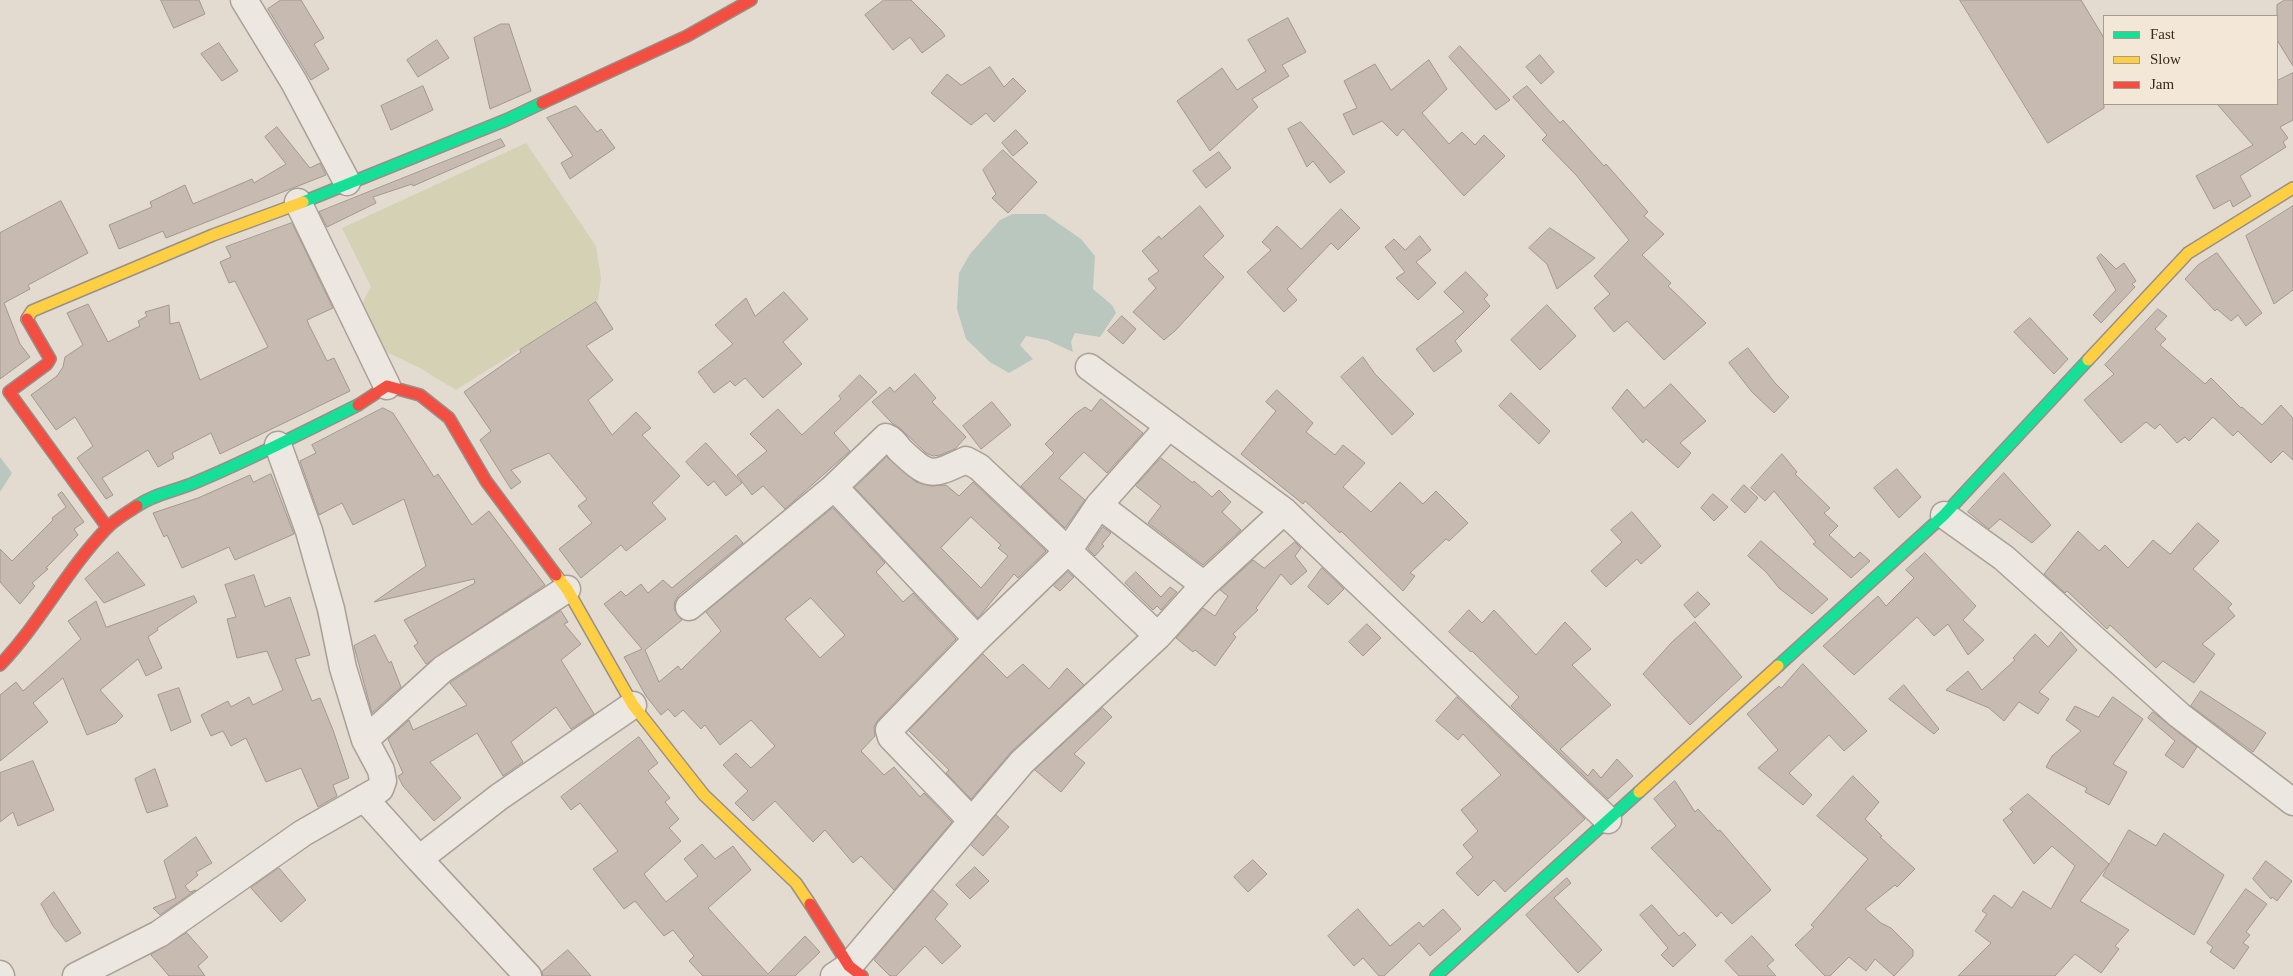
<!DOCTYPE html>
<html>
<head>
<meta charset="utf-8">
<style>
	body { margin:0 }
	#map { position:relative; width:2293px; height:976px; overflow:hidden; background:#e3dbd0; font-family:"Times New Roman",serif }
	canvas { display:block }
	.legend { position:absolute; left:2103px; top:15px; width:175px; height:90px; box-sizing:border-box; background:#f3e8d7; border:1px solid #a89c8e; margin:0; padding:6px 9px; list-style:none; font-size:15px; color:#372921 }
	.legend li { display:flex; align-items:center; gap:10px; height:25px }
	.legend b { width:25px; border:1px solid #a89c8e }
</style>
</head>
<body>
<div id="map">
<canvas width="2293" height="976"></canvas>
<ul class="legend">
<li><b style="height:6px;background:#16e098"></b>Fast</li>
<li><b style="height:6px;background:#ffcf43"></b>Slow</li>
<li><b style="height:6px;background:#f24e42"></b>Jam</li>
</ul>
</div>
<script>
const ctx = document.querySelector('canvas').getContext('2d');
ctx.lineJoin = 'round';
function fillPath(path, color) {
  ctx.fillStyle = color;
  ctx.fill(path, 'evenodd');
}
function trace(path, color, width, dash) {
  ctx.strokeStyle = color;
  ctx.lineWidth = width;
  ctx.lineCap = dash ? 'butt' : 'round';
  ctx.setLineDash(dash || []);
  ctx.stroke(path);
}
const green = new Path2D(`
	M526,143l70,103 5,32 -3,22 -142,90 -36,-22 -46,-22 -14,-38 11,-21 -29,-59z`);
const water = new Path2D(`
	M1013,214h32l36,25 14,17 -2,33 19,16 4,8 -16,24 -25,-4 -4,9 2,10 -26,-12 -21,-4 -6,9 13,14 -24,14 -19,-11 -24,-23 -9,-30 2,-36 11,-19 30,-34z
	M0,457l12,16 -12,19z`);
const building = new Path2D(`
	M161,0h38l6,14 -31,14z
	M281,0h20l23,38 -10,6 15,25 -18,11 -43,-71z
	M884,0h27l30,30 4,6 -23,17 -12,-16 -17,13 -28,-35z
	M1960,0h121l23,38v70l-56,35z
	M2285,0h8v66l-16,-26v-35z
	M1288,18l18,34 -24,13 7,11 -37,23 6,8 -48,44 -33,-50 45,-33 15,22 29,-19 -18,-31z
	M501,24h8l22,67 -41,18 -16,-71z
	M437,40l12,18 -31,19 -11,-17z
	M219,43l19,28 -16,10 -21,-27z
	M1460,46l50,54 -14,10 -47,-53z
	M1540,55l14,17 -13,12 -15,-17z
	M1429,60l18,29 -25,24 27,31 13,-12 13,13 9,-10 21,21 -41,40 -61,-67 -6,7 -15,-15 -29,14 -10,-21 14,-6 -13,-27 31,-17 16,26z
	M990,67l14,20 9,-9 13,13 -32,31 -8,-9 -15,12 -40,-32 16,-19 14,11z
	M2293,73v47l-13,7 8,11 -5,4 3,5 -46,29 11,20 -18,11 -3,-7 -16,9 -18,-33 57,-31 -36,-41h60v-23z
	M423,86l10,24 -42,20 -10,-24z
	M1527,86l33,37 3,-3 41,46 2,-2 42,48 -4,4 20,18 -22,21 29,28 -3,3 38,37 -42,37 -37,-39 -13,11 -20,-24 16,-14 -16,-18 35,-36 -53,-65 -34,-35 5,-5 -34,-38z
	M576,106l21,26 4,-3 14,19 -45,31 -9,-16 12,-7 -26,-38z
	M1301,122l44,50 -15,11 -17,-22 -6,6 -19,-38z
	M277,127l33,41 10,-5 6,12 -160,63 -3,-7 -44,18 -10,-24 43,-18 -2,-5 35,-17 8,19 59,-25 2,4 32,-19 -21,-27z
	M1016,130l12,13 -15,13 -11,-13z
	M501,139l4,7 -92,40 -1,-2 -39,13 3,6 -49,24 -8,-15z
	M1003,150l34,32 -29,31 -16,-15 4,-4 -13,-24z
	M1219,152l12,16 -25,20 -13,-17z
	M61,201l27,52 -60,32 2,4 -26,14 16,41 10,13 -30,22v-146z
	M1200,206l24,30 -21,20 21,21 -48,53 -12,10 -31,-28 23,-24 -8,-9 11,-8 -17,-20 17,-15 2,3z
	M2293,206v84l-19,14 -28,-68z
	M1341,209l19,19 -22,22 -7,-7 -44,46 10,11 -13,12 -37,-40 24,-22 -9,-8 15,-16 24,23z
	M292,223l41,85 -26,12 2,5 18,36 7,-3 16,33 -130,63 -9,-21 -39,20 2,5 -16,9 -10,-17 -46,28 11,17 -7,4 -29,-41 16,-12 -18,-29 -19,13 -25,-35 26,-19 6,-9 2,-10 18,-12 -16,-32 21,-9 20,38 32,-16 -2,-5 9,-5 -2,-4 24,-7 1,19 9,-2 21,58 68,-33 -33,-66 -6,2 -9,-21 11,-5 -5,-10z
	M1550,228l45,30 -38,31 -10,-25 -18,-16z
	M1420,236l11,14 -15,12 20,21 -18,17 -22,-22 9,-6 -20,-25 9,-8 11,11z
	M2217,253l45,60 -16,13 -8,-11 -7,6 -14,-12 -2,2 -30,-32 13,-14z
	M2101,254l15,15 8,-6 12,18 -4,3 3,3 -34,36 -8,-8 23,-25 -19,-32z
	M1466,272l22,23 -4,4 6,7 -35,35 7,10 -28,21 -18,-23 48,-37 -20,-20z
	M784,292l24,27 -25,23 19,22 -39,34 -18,-20 -10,8 -5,-5 -16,12 -16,-21 35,-28 -18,-19 31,-27 9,18z
	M596,302l17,27 -27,17 27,34 -25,20 24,35 24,-23 15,16 -9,7 38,41 -28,27 14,16 -40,32 -5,-6 -40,33 -22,-29 33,-26 -14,-17 9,-7 -38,-46 -38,17 10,12 -10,7 -31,-49 11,-9 -27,-39 57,-40 -1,-2z
	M1547,305l29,31 -36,34 -29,-30z
	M2158,309l9,7 -12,13 11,10 -6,6 45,39 6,-6 30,30 1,-1 20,18 19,-20 12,13v42l-10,-9 -12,12 -33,-32 -5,5 -20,-19 -24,24 -4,-4 -8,6 -17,-19 -5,5 -9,-7 -25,21 -37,-43 30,-26 -9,-9z
	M1122,316l14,13 -13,15 -15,-13z
	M2030,318l38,41 -14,15 -40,-42z
	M1748,348l27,35 14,14 -15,16 -22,-21 -23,-29z
	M1363,357l12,17 39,40 -22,21 -51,-58z
	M915,374l21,24 -4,4 34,35 -11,12 -15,6 -7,1 -7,-3 -25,-24 -9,-6 -20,-21 18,-15 4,5z
	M860,375l17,17 -43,41 16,18 -65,58 -22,-23 -11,9 -15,-20 30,-24 -17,-17 28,-25 24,26 39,-36 -2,-3z
	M1671,384l35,37 -26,22 11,10 -13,15 -32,-29 -3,4 -31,-35 15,-19 17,19z
	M1277,390l36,33 -7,9 29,23 8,-10 22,18 -22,24 28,25 29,-30 23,22 13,-13 32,32 -19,18 -3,-2 -36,34 5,3 -12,15 -62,-60 -1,2 -35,-32 -2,3 -62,-50 35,-43 -10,-9z
	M1511,393l39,38 -11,13 -40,-38z
	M1101,399l42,34 -36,40 -23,-21 -25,26 26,22 -20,28 -44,-42 33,-33 -9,-9 30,-30 10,-7 6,4z
	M992,402l19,23 -30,24 -18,-23z
	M383,408l10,5 41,64 4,-3 34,51 17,-14 56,74 -119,79 -12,-18 4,-3 -14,-23 71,-37 -1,-4 -100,23 52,-36 -22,-67 -51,26 -11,-22 -23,12 -19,-54 16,-8 -4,-8z
	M706,443l36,40 -16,13 -12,-15 -6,5 -22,-24z
	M1782,454l15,18 -2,2 35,34 -6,5 14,13 -9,9 25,23 6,-6 10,9 -19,17 -38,-34 3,-2 -42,-51 -9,10 -14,-13z
	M887,457l29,25 15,4 15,-1 13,11 14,-14 73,69 -28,27 -4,-4 -36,44 -123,-130zM971,517l30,28 -3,3 10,8 -27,32 -40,-40z
	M1161,458l32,25 1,-2 18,16 7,-7 12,12 -9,10 19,18 -38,35 -55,-42 13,-17 -25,-20z
	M1897,469l24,28 -22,21 -25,-30z
	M2004,473l47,52 -19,18 -32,-24 -11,10 -21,-17z
	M271,474l23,60 -59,26 -6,-13 -47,21 -15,-33 -3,2 -11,-24 45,-15 52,-23 3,7z
	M1744,485l14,13 -13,15 -14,-13z
	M62,492l22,30 -10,7 4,6 -32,33 2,1 -16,14 3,3 -15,18 -20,-22v-33l12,12 41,-41 -1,-2 14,-11 -8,-12z
	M1713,494l15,13 -14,14 -13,-13z
	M833,508l52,55 -9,9 27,30 10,-9 43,46 -78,81 -4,7 1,9 -14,15 23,24 10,-8 26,30 4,-4 28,29 -58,68 -33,-34 -8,7 -28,-33 -12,12 -38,-41 -22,20 -18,-18 13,-12 -25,-26 13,-12 15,15 24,-22 -24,-26 -31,25 -15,-20 -4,4 -18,-19 -8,7 -7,-8 -7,6 -15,-19 -22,-39 18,-8 -38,-45 17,-13 5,5 15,-12 7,9 15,-13 9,8 64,-53 7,8 -64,52 -4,6 -1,8 8,11 -37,30 14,32 19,-16 3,4 40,-39 -15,-19zM811,598l34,37 -25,23 -35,-39z
	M1632,512l29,34 -20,18 -4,-5 -31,28 -15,-16 31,-29 -11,-12z
	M2198,523l21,18 -26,28 39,35 -4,4 7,8 -33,28 13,10 -21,29 -31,-22 -7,7 -46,-43 -3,4 -40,-38 -2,2 -21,-19 34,-43 21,20 6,-6 23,23 25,-28 17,14z
	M1103,527l8,6 -9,11 2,2 -9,10 -7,-7z
	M1761,541l67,58 -16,15 -33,-26 -13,-16 -18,-16z
	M1295,542l6,6 -6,8 12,15 -16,14 -10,-11 -25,34 2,2 -25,24 3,3 -21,29 -20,-16 -2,2 -17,-14 27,-30 12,8 13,-20 -8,-6 33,-30 11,8z
	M118,552l27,33 -41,18 -19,-24z
	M1925,553l51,53 -13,14 21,20 -16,15 -20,-31 -14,12 -17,-19 -63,58 -31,-29 55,-50 8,10 28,-28 -8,-8z
	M1322,568l22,21 -16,16 -20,-18z
	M1068,572l6,5 -14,14 -6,-5z
	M1136,572l25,25 9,-10 7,5 -16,18 -4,-4 -4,4 -28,-27z
	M254,575l11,32 25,-10 20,58 -15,4 17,42 8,-3 13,32 16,48 -16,7 4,11 -19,11 -17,-39 -35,14 -20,-44 -15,8 -8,-15 -12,5 -10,-21 27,-14 3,6 18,-10 4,8 30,-15 -16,-39 -30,7 -10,-39 9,-2 -11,-32z
	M1698,592l12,12 -15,14 -11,-13z
	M194,596l3,6 -40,26 1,2 -10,7 14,31 -16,8 -8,-17 -38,31 23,26 -7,7 -29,12 -24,-57 -30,25 15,19 -48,39v-66l16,-13 7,9 58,-52 -13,-18 28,-20 10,26z
	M1469,610l13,13 12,-13 42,45 29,-33 26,27 -19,16 39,40 -51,44 28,27 5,-7 8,9 16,-19 16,17 -25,23 -97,-93 8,-9 -47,-46 -1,1 -22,-20z
	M561,611l7,11 -4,2 17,20 -20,16 33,54 -23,15 -15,-22 -45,35 12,20 -20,14 -26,-43 -47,29 31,36 -27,23 -31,-35 -5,-10 5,-3 -15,-34 21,-19 4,10 54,-25 -17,-22z
	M1695,622l47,55 -52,48 -47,-51 29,-32z
	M1367,624l14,14 -18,18 -14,-14z
	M2061,632l16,18 -38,42 10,7 -11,15 -19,-12 -15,19 -15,-13 -43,-18 22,-19 14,19 33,-30 -2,-2 22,-24 13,13z
	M375,635l14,28 2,-2 10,26 -29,26 -18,-67z
	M983,654l24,24 16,-14 26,25 18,-21 17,17 -72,66 -41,48 -25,-26 3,-3 -40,-39z
	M1803,664l64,67 -23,20 -15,-16 -40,38 23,22 -9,10 -45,-37 20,-18 -31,-36 32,-28 2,2z
	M1904,685l35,44 -5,5 -45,-35z
	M179,688l12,34 -20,9 -13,-36z
	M2201,691l65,42 -13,19 -62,-46z
	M1457,697l128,122 -80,73 -11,-12 -16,16 -22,-23 17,-16 -10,-12 15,-14 -17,-21 40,-35 -38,-41 -5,6 -22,-19z
	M2113,697l30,22 -30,45 14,8 -18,33 -24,-13 2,-4 -41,-21 6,-11 29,-25 -15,-11 9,-14 23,11z
	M1103,708l9,9 -38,37 11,9 -24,29 -26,-22z
	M2153,712l44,35 -14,21 -18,-13 10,-14 -27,-23z
	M639,737l19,26 -10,8 22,27 -5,4 14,17 -10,9 12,13 -37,33 22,28 32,-26 -14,-17 18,-15 13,15 18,-13 18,24 -43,38 60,66 37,-38 15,16 -25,24h-92l-14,-15 5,-5 -21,-26 -9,6 -29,-35 -11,8 -31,-40 25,-18 -38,-48 -9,7 -10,-13z
	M33,761l21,49 -36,16 -5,-14 -13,10v-49z
	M155,769l13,37 -21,7 -12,-34z
	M1853,776l26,26 -14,17 17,17 -2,1 35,32 -18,18 -2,-2 -30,24 16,14 10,5 22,22v6l-19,20 -19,-17 -9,12 -17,-14 -19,19h-5l-30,-31 19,-18 -3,-2 57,-66 -51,-43z
	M1675,781l20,31 3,-3 20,22 2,-1 51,60 -39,34 -11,-12 -4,5 -66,-69 25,-22 -22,-27z
	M2028,794l81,70 -29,37 49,29 -14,16 4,3 -18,24 -26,-19 -20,22h-97l33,-33 -16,-12 12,-17 -5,-3 12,-16 18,13 11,-17 28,18 24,-43 -23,-20 -18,18 -31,-44 10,-8 -3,-3z
	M996,815l13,12 -26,29 -12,-11z
	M2129,830l27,16 8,-13 60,42 -30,60 -91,-59z
	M196,837l16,26 -16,9 2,3 -13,11 5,6 6,-2 -36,25 -7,-7 23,-10 -12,-37z
	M1253,860l14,14 -19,18 -14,-15z
	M2266,861l26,20 -15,20 -5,-4 -1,2 -18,-20z
	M975,867l14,14 -19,18 -14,-14z
	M279,868l27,32 -25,22 -30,-34z
	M1567,878l4,5 -17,15 48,52 -24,23 -52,-58z
	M2246,889l21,15 -21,28 4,3 -7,8 6,4 -15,22 -24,-17 3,-5 -6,-4z
	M933,890l15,14 -13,15 26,27 -19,18 -17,-18 -29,30h-6l-16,-16z
	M54,892l27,41 -15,9 -13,-16 -12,-22z
	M1652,905l27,31 5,-4 12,13 -23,22 -12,-12 7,-7 -28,-33z
	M1358,909l32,37 29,-24 4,5 20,-18 18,20 -31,27 -11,-13 -35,33h-5l-16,-18 -9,8 -26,-30z
	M187,933l21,24 -10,9 7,10h-36l-18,-21z
	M1752,936l22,24 -7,6 9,10h-37l-14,-15z
	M568,950l23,26h-48l-1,-4z`);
const street = new Path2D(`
	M244,0l50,82 53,100
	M298,202l89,184
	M832,489l54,-52c6,2 10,8 14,13 29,27 30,27 66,10l13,7 179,169
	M1099,505l105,80
	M1284,511l324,309
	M1944,515l60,43 175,157 114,87
	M689,607l143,-118h4l141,150
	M365,740l78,-71 124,-80
	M364,798l55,61 80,-62 134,-92
	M972,821l-81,-84 -2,-7 88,-91 91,-88 31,-46 70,-79
	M419,859l109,117
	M0,974l1,2
	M76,976l83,-42 144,-101 77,-44 3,-8 -2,-11 -16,-30 -22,-72 -12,-59 -22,-78 -31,-86
	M834,976l15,-10 173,-204 136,-126 46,-51 80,-74 -195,-144`);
const fast = new Path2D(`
	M303,202l203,-82 36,-17
	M137,506c17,-12 38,-15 57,-23 56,-23 110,-51 164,-78
	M1778,666l166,-151 144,-155
	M1436,976l203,-184`);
const slow = new Path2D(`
	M27,319l5,-8 181,-76 90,-33
	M2088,360l100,-107 105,-65
	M556,575l11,14 66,116 71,90 92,88 14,21
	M1639,792l139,-126`);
const jam = new Path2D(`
	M542,103l145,-67 64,-36
	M27,319l23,40 -3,5 -38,28 98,135
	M358,405l29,-19 33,9 29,23 37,63 70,94
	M0,665c40,-42 66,-94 106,-136 8,-9 21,-16 31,-23
	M810,904l39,62 13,10`);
fillPath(green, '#d4d1b4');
fillPath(water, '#bac7be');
fillPath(building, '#c6bab1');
trace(building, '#a3978f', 1);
trace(street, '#a9a198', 29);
trace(fast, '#989088', 14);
trace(slow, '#989088', 14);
trace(jam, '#989088', 14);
trace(street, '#ece7e1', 26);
trace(fast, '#16e098', 11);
trace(slow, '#ffcf43', 11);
trace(jam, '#f24e42', 11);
</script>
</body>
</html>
